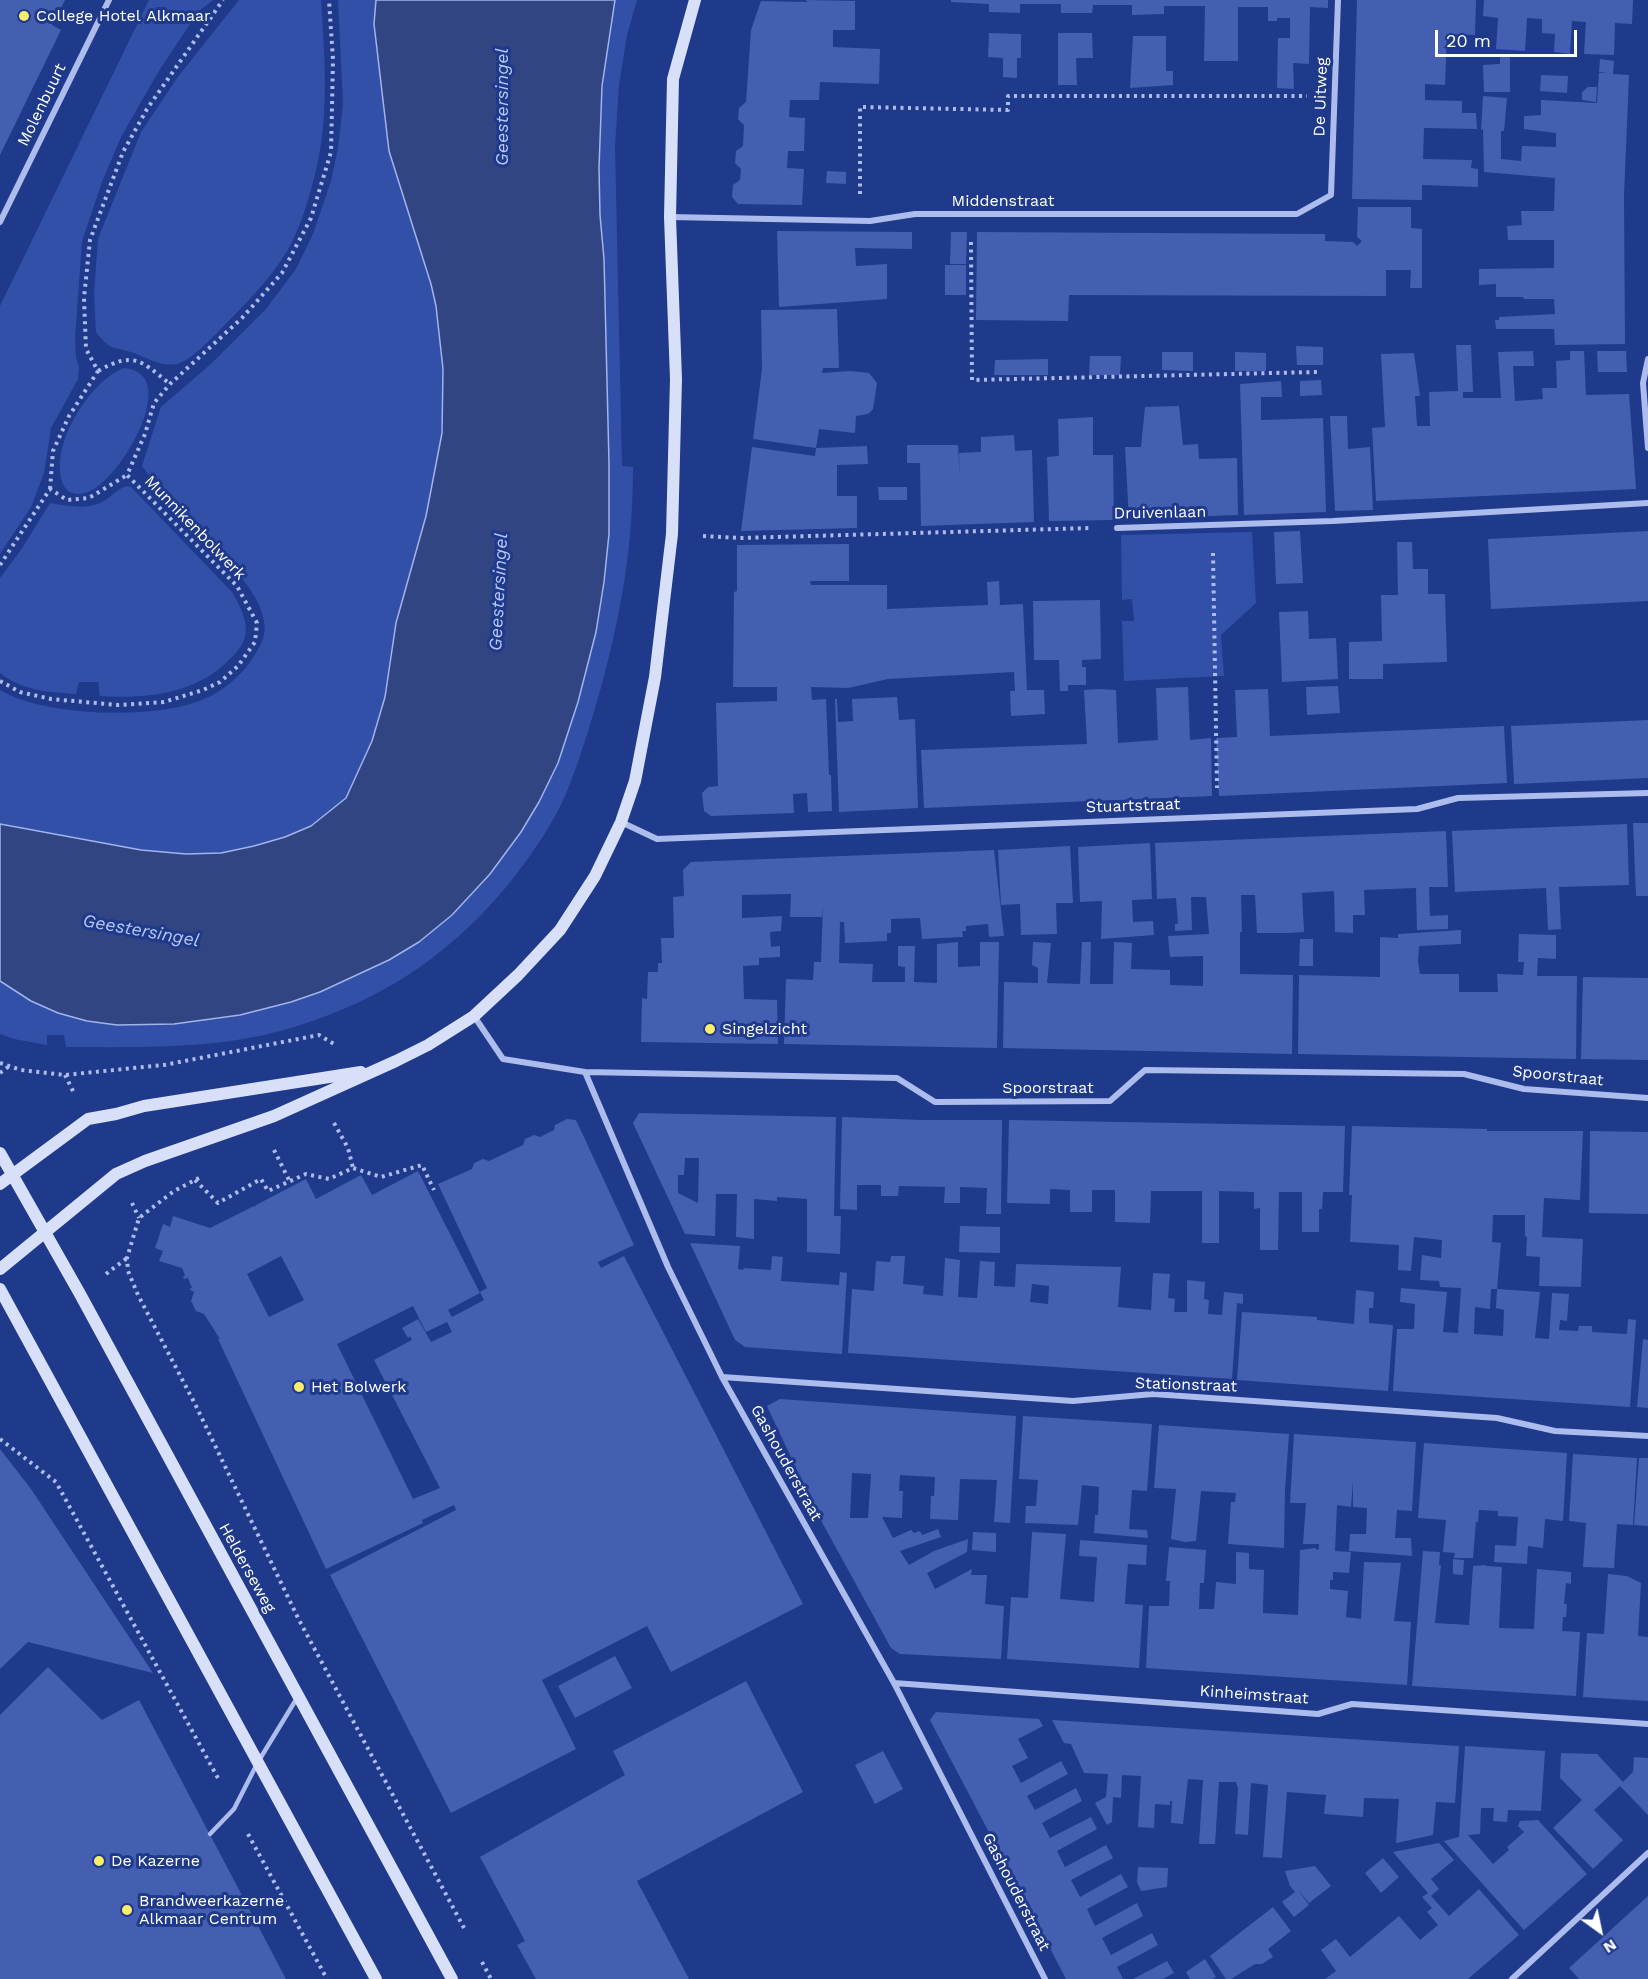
<!DOCTYPE html>
<html>
<head>
<meta charset="utf-8">
<style>
	body { margin:0 }
	#map { position:relative; width:1648px; height:1979px; overflow:hidden; background:#1f398b; font-family:"Work Sans",sans-serif }
	canvas { display:block }
	.north { position:absolute; left:1570px; top:1901px; width:60px; height:60px; -webkit-text-stroke:4px #1f398b; paint-order:stroke; rotate:147deg; font-size:16px; font-weight:700; line-height:24px; text-align:center; color:#fff }
	.north::after { content:''; display:block; margin:auto; width:21px; height:27px; background:#fff; clip-path:polygon(50% 0,100% 100%,50% 72%,0 100%) }
	.scale { position:absolute; left:1435px; top:30px; width:142px; height:27px; box-sizing:border-box; border:3px solid #fff; border-top:0; padding-left:8px; font-size:18px; line-height:21px; white-space:nowrap; color:#fff; -webkit-text-stroke:4px #1f398b; paint-order:stroke }
</style>
</head>
<body>
<div id="map">
<canvas width="1648" height="1979"></canvas>
<div class="north">N</div>
<div class="scale">20 m</div>
</div>
<script>
const ctx = document.querySelector('canvas').getContext('2d');
ctx.lineJoin = 'round';
function fillPath(path, color) {
  ctx.fillStyle = color;
  ctx.fill(path, 'evenodd');
}
function trace(path, color, width, dash) {
  ctx.strokeStyle = color;
  ctx.lineWidth = width;
  ctx.lineCap = dash ? 'butt' : 'round';
  ctx.setLineDash(dash || []);
  ctx.stroke(path);
}
function drawText(font, color, halo, rows, align = 'center') {
  ctx.font = font + ' "Work Sans",sans-serif';
  ctx.lineWidth = 6;
  ctx.setLineDash([]);
  ctx.textBaseline = 'middle';
  ctx.strokeStyle = halo;
  ctx.fillStyle = color;
  for (const [text, x, y, turn = 0] of rows) {
    ctx.save();
    ctx.translate(x, y);
    ctx.rotate((+turn || 0) * Math.PI / 180);
    ctx.textAlign = isNaN(turn) ? turn : align;
    if (halo) ctx.strokeText(text, 0, 0);
    ctx.fillText(text, 0, 0);
    ctx.restore();
  }
}
const green = new Path2D(`
	M149,0h64l-15,12 -41,62 -36,63 -19,45 -20,59 -7,98 1,19 3,9 -1,12 -27,49 -7,45 -13,34 -31,47v-248z
	M239,0h82c4,60 9,123 -8,182 -5,20 -12,41 -21,60 -18,35 -48,63 -75,91 -9,9 -28,28 -40,31 -15,3 -30,-6 -43,-11 -21,-7 -23,-1 -38,-21l-2,-38 4,-55 43,-107 36,-54z
	M338,0h38l-2,24 15,127 42,133 5,22 7,63 -1,64 -16,83 -30,107 -11,74 -13,44 -26,57 -35,28 -26,11 -31,9 -33,7 -35,1 -45,-4 -141,-26v-134c44,27 157,30 204,9 18,-7 38,-24 48,-40 8,-12 15,-23 12,-38 -7,-37 -43,-62 -68,-89 -20,-20 -37,-43 -54,-66l19,-59 51,-44 54,-54 30,-40 17,-35 18,-53 7,-33 5,-44z
	M615,0h22l-10,35 -8,50 -4,61 7,320 11,1c0,78 -11,142 -31,217 -11,38 -22,76 -37,112 -13,29 -31,55 -50,80 -59,75 -129,123 -221,151 -74,23 -152,20 -228,20l-2,-12h-17v10l-33,-6 -14,-5v-53l6,4 168,39 66,-9 51,-13 29,-10 69,-32 30,-18 33,-27 38,-41 31,-42 18,-30 19,-39 20,-61 18,-70 8,-50 5,-48v-71l-5,-204 -4,-44 -1,-47 3,-82z
	M124,368c59,5 -3,112 -36,124 -31,11 -31,-27 -25,-47 8,-28 33,-66 61,-77z
	M127,486l4,1 101,105c7,12 14,25 14,39 -1,12 -8,20 -16,28 -34,35 -83,40 -130,37l-2,-14h-19l-3,12c-28,-2 -53,-3 -76,-21v-95l21,-28 29,-47c19,3 40,8 57,-4 7,-5 12,-11 20,-13z
	M1252,532l4,71 -35,32 3,41 -100,5 -2,-60h12l-2,-22 -10,1 -1,-65z`);
const water = new Path2D(`
	M376,0h239l-13,86 -3,82 1,47 4,44 5,204v71l-5,48 -8,50 -18,70 -20,61 -19,39 -18,30 -31,42 -38,41 -33,27 -30,18 -69,32 -29,10 -51,13 -66,9 -57,1 -30,-4 -29,-8 -27,-12 -31,-20v-157l141,26 45,4 35,-1 33,-7 31,-9 26,-11 35,-28 26,-57 13,-44 11,-74 30,-107 16,-83 1,-64 -7,-63 -5,-22 -42,-133 -15,-127z`);
const building = new Path2D(`
	M0,0h65l-13,25 9,5 -61,125z
	M805,0l50,1v29h-22v17l47,2 -1,35 -59,-2 -1,18h-29l-1,17 16,1 -1,33h-16l-1,17 17,1 -2,36 -64,-1 -6,-7 1,-12 7,-5 1,-11 -6,-6 1,-12 7,-5 1,-21 -6,-6 1,-11 7,-6 5,-72 10,-29 47,1z
	M951,0h377v8l-18,-1 -1,57 -16,-1 1,26 -17,-1 1,-50h12v-20h-13v3h-9v-14h-30v54h-34l1,-55h-41v8l-32,1v-10h-39l-1,8h-31v-9h-41v9l-31,-1v-8l-38,-2z
	M1357,0h119l-1,35 -28,-1 -2,51 -20,-1v16l37,1v12h14l1,16 -53,-1 -1,31 49,1 -1,8 7,1v18l-56,-2v15l-70,-1z
	M1484,0h149l-1,24 -17,-1 -1,32 -30,-1 2,-32 -14,-1 -2,33 -16,-2 1,-18 -13,-1v-14l-15,-1 -2,33 -29,-2 2,-31 -15,-2z
	M989,33l32,1v24h-4v20l-14,-1v-19l-15,-1z
	M1058,33h34l1,25h-17l1,27h-19z
	M1133,36h33v35h7v14l-43,3z
	M1500,54l10,1v37h-26l-1,-27 17,-1z
	M1600,59l14,2 -1,13 16,1 -5,120 1,149 -70,1 -1,-16h-58l-1,-9h4v-3l56,-3 -1,-15h-30l-1,-2h-27v-13l-17,1v-16l75,-1v-28h-46l-1,-14 15,-1 -1,-14h33l1,-33 -71,-6 -1,-43 -2,1 2,-34 24,2 -3,33h-3v28l20,2 1,-15 34,1v-14l-32,-4v-13l17,-1v-15l56,3 2,-30h8l-8,-1z
	M1541,75l27,1 -1,17 -27,-2z
	M1588,87h9l-1,15 -14,-2v-8z
	M827,171l19,1v12l-20,-1z
	M1358,207h53v21l11,1v59h-12l1,-18h-25v26l-317,-1 -1,26 -92,-1 1,-88 348,2v7l28,1 4,4 5,-5 -5,-4z
	M777,231l135,1v17l-57,-1 1,18 31,-2v35l-108,8z
	M951,232h16l-1,32h-16z
	M945,265h21v30h-21z
	M837,309l2,59h-16l-1,5 28,-2 19,2 8,10 -4,26 -5,5 -12,2 -1,17 -36,-4 -3,19 51,-2 1,18 -31,1v31h20v32l-116,3 11,-84 63,9 1,-8 -63,-9 9,-70 -1,-59z
	M1456,345h15l2,47h-10v6h38l-3,-46 35,-1 1,15h-21l2,35 28,-2 -1,-11h15l-1,-27 14,-1v-9h14l2,44 43,-1 7,95 -260,12 -4,-73 13,-1 -4,-73 33,-1 6,43h-5l2,30h13l-1,-34 29,-1z
	M1296,346l27,1v18h-26z
	M1597,351h29l1,21h-29z
	M1162,352h31v19l-31,-1z
	M1235,352l31,1v18h-31z
	M1090,356h31l-1,19h-31z
	M1048,359v16h-54l1,-15z
	M1321,380l1,15 -22,1v-15z
	M1281,381l1,16h-21v23l62,-2 3,94 -82,3 -4,-131z
	M1179,406l4,39 15,-1 1,15 38,-1 1,57 -109,4 -4,-72h16l4,-40z
	M1330,416h17l1,33 22,-2 3,63 -38,1z
	M1093,417v38h20l1,65 -65,1 -2,-64 12,-1 -1,-37z
	M1014,435l1,16 17,-1 2,72 -113,4 -1,-63h-13v-18h51l2,33 -1,-25 22,-1v-15z
	M878,487h29v13h-28z
	M1300,531l3,52 -27,1 -2,-52z
	M1648,531v70l-157,8 -3,-70z
	M1397,542h15l1,27h15v25h17l2,68 -64,2v15h-34v-37l33,-1 -1,-46h17z
	M849,544v37h-39l1,4h76v24l101,-4 -1,-23 12,-1 1,24 23,-1 4,86h17l1,24 -34,2 -1,-25h5l-1,-19 -126,7 -40,9 -37,-1 1,13 14,-1 3,76h2l1,36 -24,1 -1,-19 -14,1 1,19 -83,3 -7,-5 -2,-18 6,-6 10,-1 -2,-83 61,-2v-14h-44l1,-95 3,-1v-46z
	M1100,600l1,59 -19,1v7h4v18h-18v6h-8l-1,-31h-25l-1,-59z
	M1308,611l1,28 27,-1 2,41 -56,3 -3,-70z
	M1338,686l2,27 -33,2 -1,-28z
	M1188,687l2,53 21,-2 1,58 -288,12 -3,-58 166,-6 -3,-54 15,-1 17,1 2,53 40,-3 -2,-52z
	M1268,689l2,47 234,-10 3,57 -288,13 -3,-58 21,-1 -2,-47z
	M897,697l2,23 16,-1 3,89 -79,4 -4,-113h2l1,23 15,-1 -1,-22z
	M1648,720v58l-134,6 -3,-58z
	M1633,823h15v73h-12z
	M1627,824l2,61 -70,2 2,42 -13,1 -2,-42 -91,4 -3,-61z
	M1446,831l2,56h-19l1,29 18,-1v14l-31,1 -1,-42 -52,2 1,25h-12v18l-18,-1 -1,-41 -32,2 2,39 -15,1h-32l-2,-38h-14l1,37h-2v42l53,1 -1,79 -289,-6 1,-66 34,1v-15l-6,-3 1,-23 18,1 -4,40 33,1 2,-42h9l-1,42h23l1,-42 18,1 -1,26 39,1v15l33,1v-30l-33,1 -2,-21 41,-2 -3,-37h-15l1,33 -17,1v-7h3l-2,-26 -19,1 -2,-56z
	M1150,843l2,56 -20,1 1,22 20,-1 1,14 -53,4 1,-38 -22,1 -2,-55z
	M1070,846l3,57h-17l1,31 -36,1 -1,-31 -19,1 -3,-55z
	M994,850l10,86 -15,1 -1,-13 -22,2v5h-4l1,6 -41,2 -2,-21 -29,1v14h-4v8l-42,2 -1,-21h-4l-1,41 34,1 -1,18h33v-15l-7,-1v-20h17l-1,36 23,1v-39l21,-2v25l22,-1v-24h19l-2,106 -213,-4 2,-65 27,1 1,-18h7l2,-57 -1,12h-32l1,-23 -49,1v23l40,-2 -1,15 -11,1 1,15 9,-1v11l-21,1v7l-16,1 1,33 33,1 1,44 -137,-2 1,-44 5,1 1,-27h10v-9h4l-1,-25h13l-1,-41 11,-1 -1,-26 8,-8z
	M1461,930v14l-42,2 -1,15 2,13h39v18h39l-1,-18 26,1 1,-13h-6l1,-28 37,1v24l-18,-1 -1,18h40l-1,83 -278,-5 1,-79 81,2v-40l18,1v-4z
	M1300,939h13v27h-14z
	M1583,977l65,1v82l-67,-1z
	M639,1113l197,4 -2,99h7l-1,38 -33,-2v-53l-30,-2v4l-23,-2v40l-18,-2 1,-43h-21l-1,42 -30,-2 -52,-111zM685,1158h14l-1,45 -20,-10v-18h6z
	M842,1117l80,3h80l-1,94h-15l1,-26 -27,-1v16h-16l1,-16 -46,-1 -1,10h-17v-11h-24v25l-17,-1z
	M567,1119l9,1 58,125 -36,17 3,6 23,-12 179,348 -132,68 -24,-46 -105,54 34,69 -125,64 -121,-238 126,-65 -2,-5 -32,15 1,3 -97,46 -108,-230h2l-16,-25 -8,-3 -5,-10 3,-9 -5,-3 3,-1 -4,-10 -4,1 -1,-2 2,-2 -3,-7 -23,-7 4,-10 -8,-3 8,-24 7,3 3,-11 37,12 44,-22 1,1 1,-2 50,-26 10,20 45,-24 11,20 46,-24 62,122 -32,17 4,7 32,-17 -4,-8 7,-4 -49,-104 34,-15 2,-6 9,-4 6,2 34,-16 2,-6 9,-4 6,2 14,-7 1,-5zM281,1256l23,44 -35,17 -22,-43zM413,1306l13,26 21,-10 5,10 -21,10 -13,-23 -16,9 6,10 2,-2 2,4 -38,20 66,128 -27,11 -76,-155z
	M1009,1120l336,6 -2,66h-20l-1,17h-3v23h-17v-40h-23l-1,58h-18v-42l-6,1v-17l-35,-1v52h-17v-52h-51l-1,32 -35,-1v-32h-23v22h-22v-22l-20,-1v15l-43,-1z
	M1352,1126l135,3v2h96l-3,69 -36,-2 -2,39 41,2 -2,48 -42,-1 1,-29 -14,-1 1,-19 -2,-1v-21h-32l-1,27 9,1 -4,46h-6l-1,20 -15,-2 -1,27 29,2 1,-26 -8,-2 1,-19 43,3 -5,46 14,1 3,-46 17,1 -2,27 -7,-1 -1,10 19,1 1,-5h13v6l35,2 1,-15 8,1 -6,87 -237,-16 4,-62h17l1,-25 -15,-2 1,-14 46,4 -4,40 15,1 3,-45 -21,-1 -1,-6 -19,-1 2,-25 19,3 1,-18 -28,-3 -3,34 -13,-1 1,-25 -49,-3 2,-47h-3z
	M1590,1131l58,1v82l-59,-1z
	M960,1226l40,1v26l-41,-1z
	M690,1243l50,3 -2,23 5,1 1,-2 27,2 1,-14 11,1 -2,24 58,4 1,-13 7,1 -5,81 -97,-7 -10,-7z
	M891,1256h14l-2,28 21,2 -1,8 20,2 2,-38 15,2 -2,37 19,1 3,-37 15,1 -1,24 21,1 1,-23 105,3 -3,40 33,3 2,-37 17,1 -2,24 7,1 -1,13h13v-32l18,2 -1,17 5,1 -1,14 14,1 2,-23 19,2v10l-6,-1 -5,76 -384,-26 4,-64 22,2 2,-30 14,1zM1032,1284l17,2 -1,18 -18,-2z
	M1356,1290l18,2 -1,16h-4v15l24,2 -5,66 -151,-11 5,-68 75,5v3l37,4z
	M1643,1339l5,1v68l-11,-1z
	M780,1399l236,17 -6,107 -16,-1 3,-42 -37,-1 -2,41 -28,-1 1,-23h3l1,-19 -19,-1 -16,-1 -1,16h4l-1,27 -20,-1 11,21 18,-8 3,3 6,-2 2,4 16,-6 3,8 -41,14 9,14 25,-14 34,-12 -1,13 -40,21 8,16 37,-20 -1,6h16l-2,29 19,2 -3,53 -101,-5 -9,-6 -73,-133 -51,-109zM852,1473l19,1 -3,44h-18z
	M1023,1416l129,8 -5,67 -15,-1 -3,39 18,1 1,8 -54,-5 1,-18h3l1,-28 -17,-2 -4,40 -53,-2 1,-17h10l2,-26 -19,-1z
	M1159,1425l130,9 -4,56 -1,58 -56,-4 3,-42h4l1,-9 -35,-2 -5,50 -11,1 -14,-3 5,-50 -22,-1z
	M1294,1434l122,8 -4,69 -15,-1 -2,28h16l1,18 -63,-5 1,-17h16l1,-26 -14,-1v-26l-2,26 -14,-2 -2,46 16,1 -2,21 -16,-1v8h-3v9l18,2 -2,26 15,2 3,-57 37,1 -7,58 17,1 -4,63 -261,-17 3,-62h20l1,-25h-4l3,-34 37,3 -2,33h-4l-1,26h15l2,-27 20,2v-32l13,1v16l15,1 -1,43 35,2 2,-65 16,-2v2l3,-1v-5h-16l3,-41h-16z
	M1424,1443l143,10 -4,68 -18,-2 -2,29 -15,-2 -1,18 -33,-2 1,-17 21,1 2,-29 -20,-1v-5l-19,-1 -1,12h-2l-3,36h-19l1,-5 -12,-1 3,-32 -28,-2z
	M0,1449l31,40 122,184 -125,-31 -28,27z
	M1573,1454l64,4 -4,67 -16,-1 -3,44 -31,-1 3,-44 -17,-2z
	M1639,1458h9v68l-14,-1z
	M973,1532l23,1v19l-24,-2z
	M1032,1532l34,2 -6,65 34,3 3,-45 -18,-1 1,-16 67,5 -1,20 -18,-1 -2,22 -1,18 18,1 -4,63 -132,-9 4,-62 17,1z
	M1423,1551l17,1 -1,13h2l-6,58 34,2 4,-59 13,-1v1l16,1 -3,61 35,1 3,-60 34,3v12l-5,-1 -2,21h3l-1,13h-3l-1,14 18,1 -4,64 -164,-10z
	M1453,1559l11,1 -1,15 -10,-1z
	M1608,1574l19,2 14,7 -3,53 10,1v64l-65,-4 4,-64 17,1z
	M615,1656l17,32 -57,30 -17,-32z
	M48,1667l54,53 37,-20 147,279h-286v-264z
	M746,1681l57,111 -166,89 52,98h-153l-19,-34 8,-4 -45,-84 145,-82 -12,-24z
	M936,1712l103,7 4,7 -25,13 10,19 -16,8 9,17 40,-22 7,13 -41,22 8,14 41,-22 6,13 -40,22 8,15 41,-21 6,12 -40,22 8,16 41,-22 7,13 -42,22 9,17 41,-23 7,13 -41,22 8,17 42,-23 6,13 -41,22 9,17 41,-22 6,12 -41,22 6,12h-57l-136,-259z
	M1052,1720l407,26 -4,57 -19,-1 -3,33 -37,8 3,-44 -35,-1 -1,19 -39,-3 2,-19 -39,-3 -5,66 -19,-1 5,-72 -17,-2 -3,52 -13,-1 3,-45 -2,-7h-17l-4,62h-16l4,-64 -15,-1 -5,45 -12,-1 1,-22h-2v4l-15,-1 -1,24 -16,-1 3,-51 -19,-1 -1,23 -8,-1 -1,25 -5,3 -12,-22 11,-6 2,-23 -24,-1 -13,-29 -7,-1z
	M1465,1746l80,5 -4,60 -33,-1 -1,12 -14,-1 1,-13h-13l-1,26 -12,1 25,29 16,-14 -2,-3 17,-15 -6,-6 2,-5 18,-1 49,54 -63,56 -80,-89 15,-4z
	M883,1751l20,38 -28,15 -20,-39z
	M1561,1753l36,1 26,28 10,-10 1,-15 14,1v57l-28,-29 -26,24 29,30 -30,29 -40,-41 29,-28 -22,-22z
	M1439,1843l15,17 -23,19 8,10 -8,7 18,20 30,-27 40,46 -51,44h-143l11,-8 -15,-21 15,-11 14,18 49,-41 21,24 18,-15 -11,-13 5,-4 -10,-11 6,-4 -35,-41z
	M1383,1858l16,19 -18,16 -16,-20z
	M1315,1866l16,20 -22,17 -11,-13 11,15 -15,12 -12,-15 13,-10 -5,-6 -5,-15z
	M1138,1867l30,1 -1,19 -26,4 -4,-9z
	M1648,1896v83h-69l-10,-11z
	M1273,1907l18,24 -23,18 5,8 -11,7h-7l-24,15h-5l-16,-23z
	M1205,1959l11,18 -4,2h-22l-4,-7z
	M1167,1961l7,12 -11,6h-30z`);
const path = new Path2D(`
	M860,194v-87l148,3v-14h299
	M971,242l1,138 345,-8
	M98,371c36,-20 42,-11 72,13
	M50,489l3,-38 16,-35 29,-45 -12,-22 -2,-51 6,-58 33,-88 24,-43 76,-109
	M703,536l37,2 351,-10
	M1213,553l4,235
	M0,565l50,-76 17,11 22,-2 38,-23
	M0,681l20,11 31,7 67,6 46,-3 39,-12 17,-8 18,-16 17,-24 2,-19 -20,-37 -110,-111 18,-41 9,-31 16,-19 72,-66 40,-45 29,-55 20,-66 2,-92 -4,-60
	M0,1063l21,7 44,5 99,-10 155,-30 15,9
	M0,1073l8,-6
	M65,1075l9,18
	M334,1123l14,25 5,20
	M274,1150l15,30
	M199,1178l-25,13 -35,27 -12,40 1,13 10,24 57,109 103,214 166,310
	M195,1180l23,23 43,-24 7,12 38,-17 23,5 24,-11 28,9 41,-12 12,25
	M132,1203l7,15
	M106,1274l21,-16
	M0,1439l56,43 163,298
	M248,1834l79,145
	M482,1962l9,17`);
const lane = new Path2D(`
	M210,1834l24,-25 24,-47 39,-64`);
const street = new Path2D(`
	M670,217l200,4 45,-7h382l34,-19 7,-195
	M0,222l109,-222
	M1648,359l-5,24 5,65
	M1117,528l216,-7 315,-18
	M621,822l36,17 760,-30 41,-11 190,-5
	M474,1016l29,43 82,13 83,195 54,110 172,306 151,296
	M585,1072l312,6 38,24 175,-1 35,-31 319,4 60,15 124,9
	M722,1377l351,24 80,-7 344,24 58,13 93,5
	M894,1683l424,31 34,-10 296,20
	M1512,1979l136,-126`);
const secondary = new Path2D(`
	M0,1153l80,141 372,685
	M0,1184l88,-65 28,-5 28,-8 217,-34
	M0,1269l116,-95 29,-13 129,-45 122,-55 32,-16 46,-29 44,-41 42,-45 35,-54 26,-54 14,-41 20,-104 17,-143 4,-155 -6,-162 3,-138 22,-79
	M0,1289l376,690`);
const markers = [
	[24,16,6,"#faed6c"],
	[710,1029,6,"#faed6c"],
	[299,1387,6,"#faed6c"],
	[99,1861,6,"#faed6c"],
	[127,1910,6,"#faed6c"]
];
const poiNames = [
	["College Hotel Alkmaar",36,16],
	["Singelzicht",722,1029],
	["Het Bolwerk",311,1387],
	["De Kazerne",111,1861],
	["Brandweerkazerne",139,1901],
	["Alkmaar Centrum",139,1919]
];
const streetNames = [
	["De Uitweg",1321,97,-88],
	["Molenbuurt",42,105,-64],
	["Middenstraat",1003,201],
	["Druivenlaan",1160,513,-1],
	["Munnikenbolwerk",195,528,46],
	["Stuartstraat",1133,806,-2],
	["Spoorstraat",1558,1076,6],
	["Spoorstraat",1048,1088],
	["Stationstraat",1186,1385,2],
	["Gashouderstraat",786,1463,61],
	["Helderseweg",247,1568,61],
	["Kinheimstraat",1254,1695,4],
	["Gashouderstraat",1016,1892,63]
];
const waterNames = [
	["Geestersingel",503,107,-90],
	["Geestersingel",499,592,-87],
	["Geestersingel",141,931,10]
];
fillPath(green, '#3350a9');
fillPath(water, '#324583');
trace(water, '#a0b4ed', 1.5);
fillPath(building, '#445fb2');
trace(path, '#acbcec', 4, [3, 4.5]);
trace(lane, '#acbcec', 4.5);
trace(street, '#acbcec', 6);
trace(secondary, '#d8dff9', 12);
for (const [x, y, r, color] of markers) {
  const dot = new Path2D();
  dot.arc(x, y, r, 0, 2 * Math.PI);
  ctx.fillStyle = color;
  ctx.fill(dot);
  trace(dot, '#1f398b', 2);
}
drawText('16px', '#fff', '#1f398b', poiNames, 'left');
drawText('16px', '#fff', '#1f398b', streetNames);
drawText('italic 18px', '#b8c7f3', '#1f398b', waterNames);
</script>
</body>
</html>
